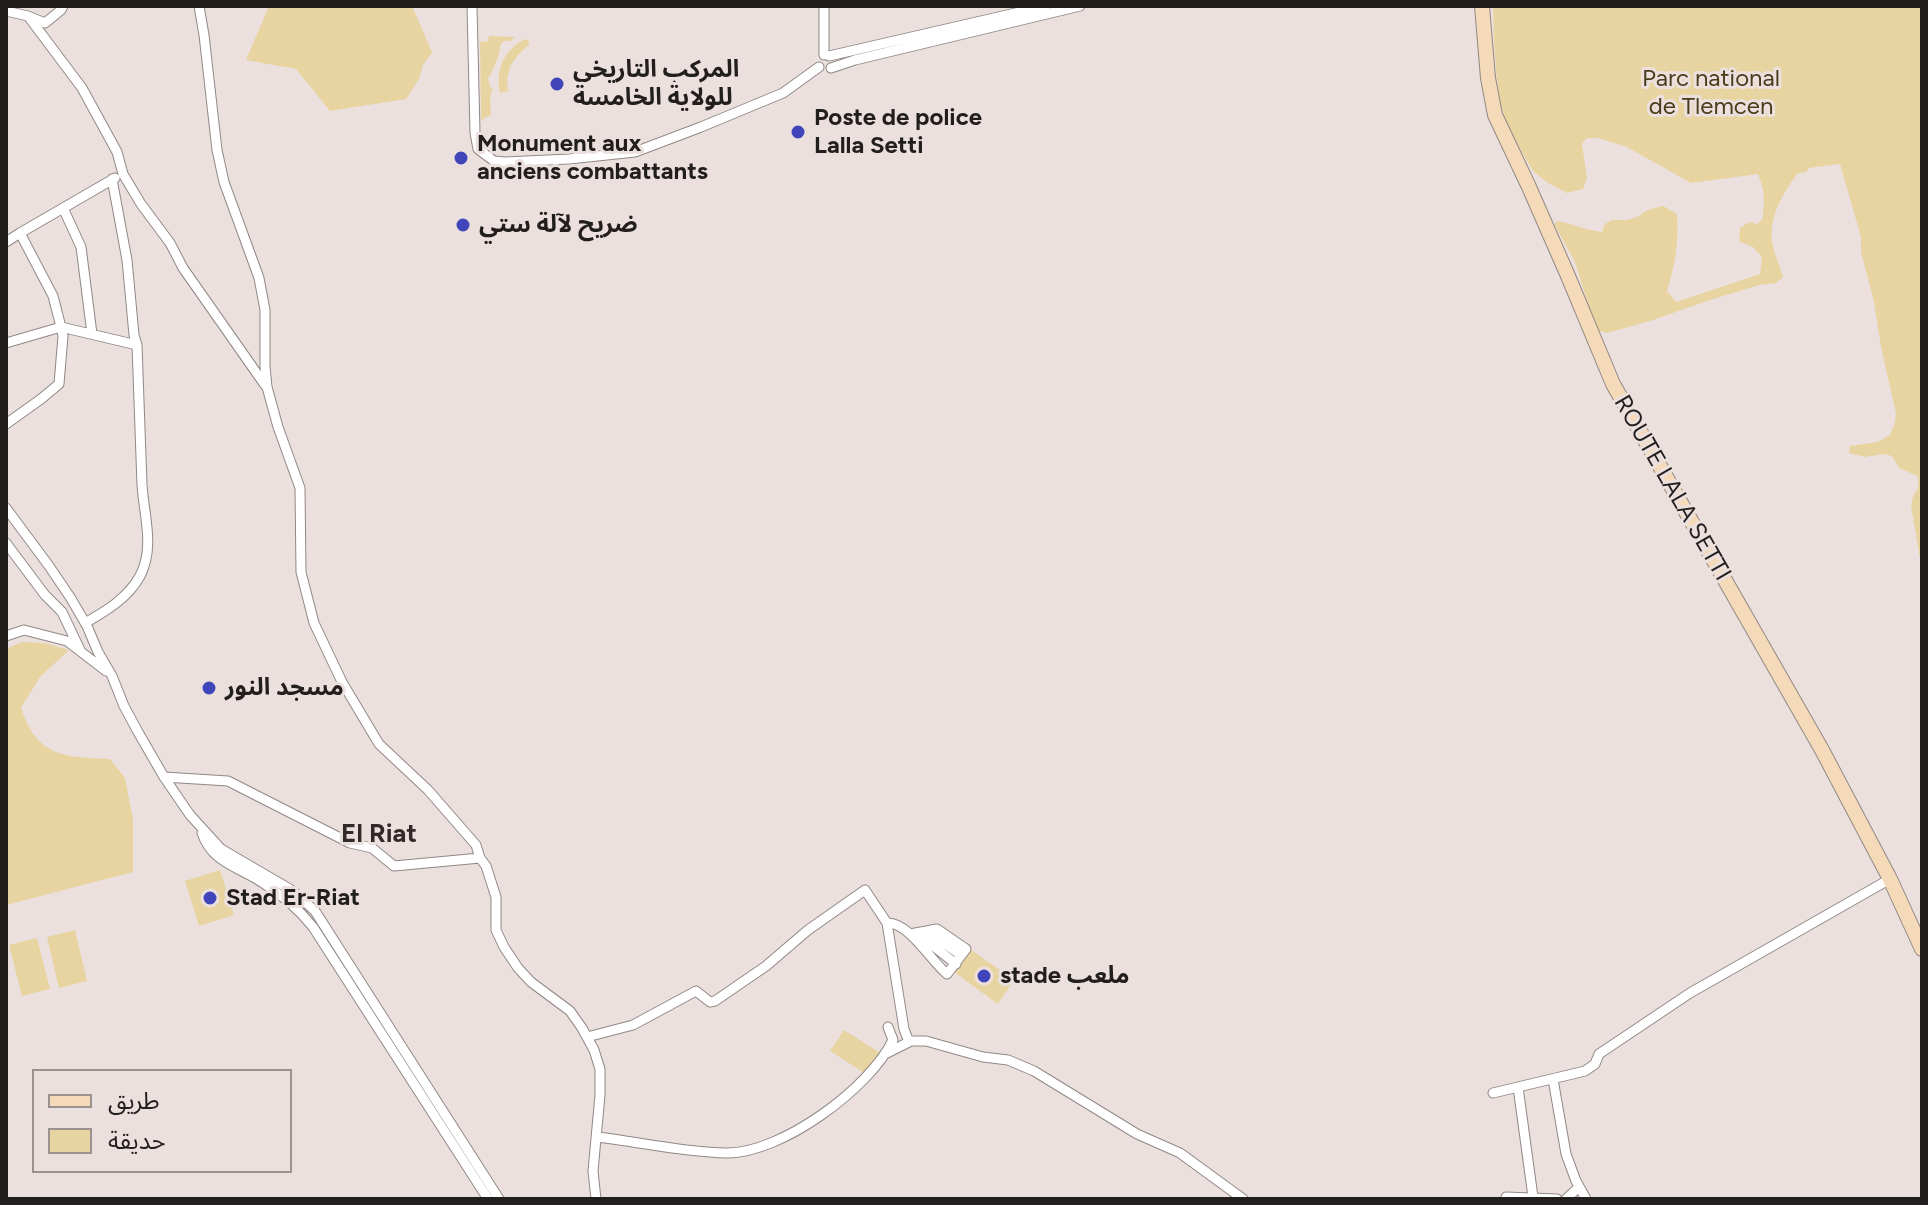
<!DOCTYPE html>
<html>
<head>
<meta charset="utf-8">
<style>
	body { margin:0 }
	#map { position:relative; width:1928px; height:1205px; overflow:hidden; background:#ebe0dd; font-family:Figtree,"Noto Sans Arabic",sans-serif }
	canvas { display:block }
	.frame { position:absolute; inset:0; border:8px solid #221e1d; pointer-events:none }
	.legend { position:absolute; left:32px; top:1069px; width:260px; height:104px; box-sizing:border-box; background:#ebe0dd; border:2px solid #9b9290; margin:0; padding:10px 14px; list-style:none; font-size:24px; color:#221e1d }
	.legend li { display:flex; align-items:center; gap:16px; height:40px }
	.legend b { width:40px; border:2px solid #9b9290 }
</style>
</head>
<body>
<div id="map">
<canvas width="1928" height="1205"></canvas>
<div class="frame"></div>
<ul class="legend">
<li><b style="height:10px;background:#f4dab9"></b>طريق</li>
<li><b style="height:22px;background:#e8d4a1"></b>حديقة</li>
</ul>
</div>
<script>
const ctx = document.querySelector('canvas').getContext('2d');
ctx.lineJoin = 'round';
function fillPath(path, color) {
  ctx.fillStyle = color;
  ctx.fill(path, 'evenodd');
}
function trace(path, color, width, dash) {
  ctx.strokeStyle = color;
  ctx.lineWidth = width;
  ctx.lineCap = dash ? 'butt' : 'round';
  ctx.setLineDash(dash || []);
  ctx.stroke(path);
}
function drawText(font, color, halo, rows, align = 'center') {
  ctx.font = font + ' Figtree,"Noto Sans Arabic",sans-serif';
  ctx.lineWidth = 6;
  ctx.setLineDash([]);
  ctx.textBaseline = 'middle';
  ctx.strokeStyle = halo;
  ctx.fillStyle = color;
  for (const [text, x, y, turn = 0] of rows) {
    ctx.save();
    ctx.translate(x, y);
    ctx.rotate((+turn || 0) * Math.PI / 180);
    ctx.textAlign = isNaN(turn) ? turn : align;
    if (halo) ctx.strokeText(text, 0, 0);
    ctx.fillText(text, 0, 0);
    ctx.restore();
  }
}
const green = new Path2D(`
	M269,6h143l20,46 -9,13 -4,14 -13,20 -76,12 -34,-42 -50,-9z
	M1493,6h429v600l-2,-48 -9,-52 2,-10 5,-8v-12l-19,-8 -7,-12 -8,-2 -19,3 -16,-4 1,-7 28,-4 12,-7 5,-12 1,-10 -15,-66 -7,-45 -13,-50v-15l-21,-73 -31,4 -3,4 -9,2c-13,18 -28,42 -25,66 1,12 8,25 11,37l-7,6 -17,2 -52,16 -57,20 -43,12 -11,-3 -21,-68 -21,-38 3,-3c16,3 29,9 45,11l3,-8 7,-4h15l10,-3 11,-7 15,-4 14,8c2,27 -2,52 -10,77l9,11 84,-28 2,-17 -9,-10 -14,-6 1,-13 9,-6 8,2 5,-4c3,-16 3,-30 -4,-46l-67,9 -64,-36 -29,-9h-11l-5,6 5,34 -4,11 -16,4 -19,-10 -15,-12 -26,-44 -9,-34 -4,-50z
	M489,36l26,1 -5,4h-6l-4,4c0,10 -6,24 -12,33l2,8 3,4 -3,5 1,20 -10,5 -1,-78 8,-1z
	M525,39l4,2v4c-16,13 -24,25 -21,46l-8,2c-5,-23 4,-43 25,-54z
	M22,642l22,1 25,7 -29,27 -19,31c16,49 43,49 89,51l15,19 8,42v52l-127,33v-256z
	M220,870l14,45 -35,11 -14,-45z
	M75,930l12,51 -28,7 -12,-51z
	M37,938l13,51 -28,7 -13,-51z
	M970,949l44,31 -16,24 -44,-32z
	M844,1030l36,23 -14,21 -36,-23z`);
const street = new Path2D(`
	M199,6l5,29 13,115 7,32 35,96 6,32v56l2,21 11,40 22,61 1,84 13,51 28,59 37,62 49,46 48,55 4,13 6,8 10,31v33l8,17 14,21 13,14 39,29 12,17 12,22 6,19v26l-7,76 3,28
	M472,6l3,127 3,16 16,12 11,1 64,-3 66,-7 66,-25 82,-34 36,-26
	M6,11l22,5 17,7 16,-13 2,-4
	M28,16l54,72 35,64 6,22 18,30 29,39 13,25 82,117
	M824,55v-49
	M829,56l217,-50
	M831,68l24,-8 225,-54
	M63,208l18,39 11,87
	M6,242l14,-9
	M6,343l55,-16 76,18
	M6,424l35,-25 18,-15 4,-48 -2,-9 -8,-31 -33,-63 95,-55
	M6,508l43,58 21,31 17,29 11,26 14,24 12,30 14,26 26,45 26,38 31,34 72,42 22,20 184,288
	M6,543l39,52 17,17 18,38
	M85,623c21,-12 43,-25 55,-47 15,-29 4,-60 2,-91 -2,-47 -3,-93 -5,-140l-3,-10 -7,-75 -15,-81
	M6,636l18,-6 43,11 39,30
	M164,777l64,4 122,62 22,5 22,18 86,-8
	M202,833c10,29 34,33 58,48 21,13 38,27 53,46l175,272
	M887,923c22,-1 44,38 60,51l19,-25 -29,-20 -27,5
	M927,931l34,24
	M917,933l39,31
	M587,1037l46,-12 63,-34 14,11 5,-1 51,-35 42,-36 57,-40 22,33 17,106 5,13
	M887,1053l24,-12h15l57,16 25,3 26,11 103,63 43,19 63,46
	M1553,1079l13,75 10,27 10,18
	M1518,1087l15,110
	M1493,1093l92,-22 10,-7 4,-10 91,-61 200,-114
	M597,1137c43,5 85,15 129,16 55,1 144,-65 167,-113l-5,-13
	M1506,1197l51,2
	M1566,1199l13,-12`);
const secondary = new Path2D(`
	M1482,6l6,72 7,37 34,72 39,89 45,108 209,366 68,129 32,70`);
const markers = [
	[557,84,8,"#4145ba"],
	[798,132,8,"#4145ba"],
	[461,158,8,"#4145ba"],
	[463,225,8,"#4145ba"],
	[209,688,8,"#4145ba"],
	[210,898,8,"#4145ba"],
	[984,976,8,"#4145ba"]
];
const poiNames = [
	["المركب التاريخي",573,70],
	["للولاية الخامسة",573,98],
	["Poste de police",814,118],
	["Lalla Setti",814,146],
	["Monument aux",477,144],
	["anciens combattants",477,172],
	["ضريح لآلة ستي",479,225],
	["مسجد النور",225,688],
	["Stad Er-Riat",226,898],
	["stade ملعب",1000,976]
];
const parkNames = [
	["Parc national",1711,79],
	["de Tlemcen",1711,107]
];
const streetNames = [
	["ROUTE LALA SETTI",1672,488,60]
];
const neighbourhoodNames = [
	["El Riat",379,834]
];
fillPath(green, '#e8d4a1');
trace(street, '#918885', 11);
trace(secondary, '#918885', 16);
trace(street, '#fff', 9);
trace(secondary, '#f4dab9', 14);
for (const [x, y, r, color] of markers) {
  const dot = new Path2D();
  dot.arc(x, y, r, 0, 2 * Math.PI);
  ctx.fillStyle = color;
  ctx.fill(dot);
  trace(dot, '#ebe0dd', 3);
}
drawText('bold 24px', '#221e1d', '#ebe0dd', poiNames, 'left');
drawText('24px', '#493d1c', '#ebe0dd', parkNames);
drawText('24px', '#221e1d', '#ebe0dd', streetNames);
drawText('bold 26px', '#322a28', '#ebe0dd', neighbourhoodNames);
</script>
</body>
</html>
